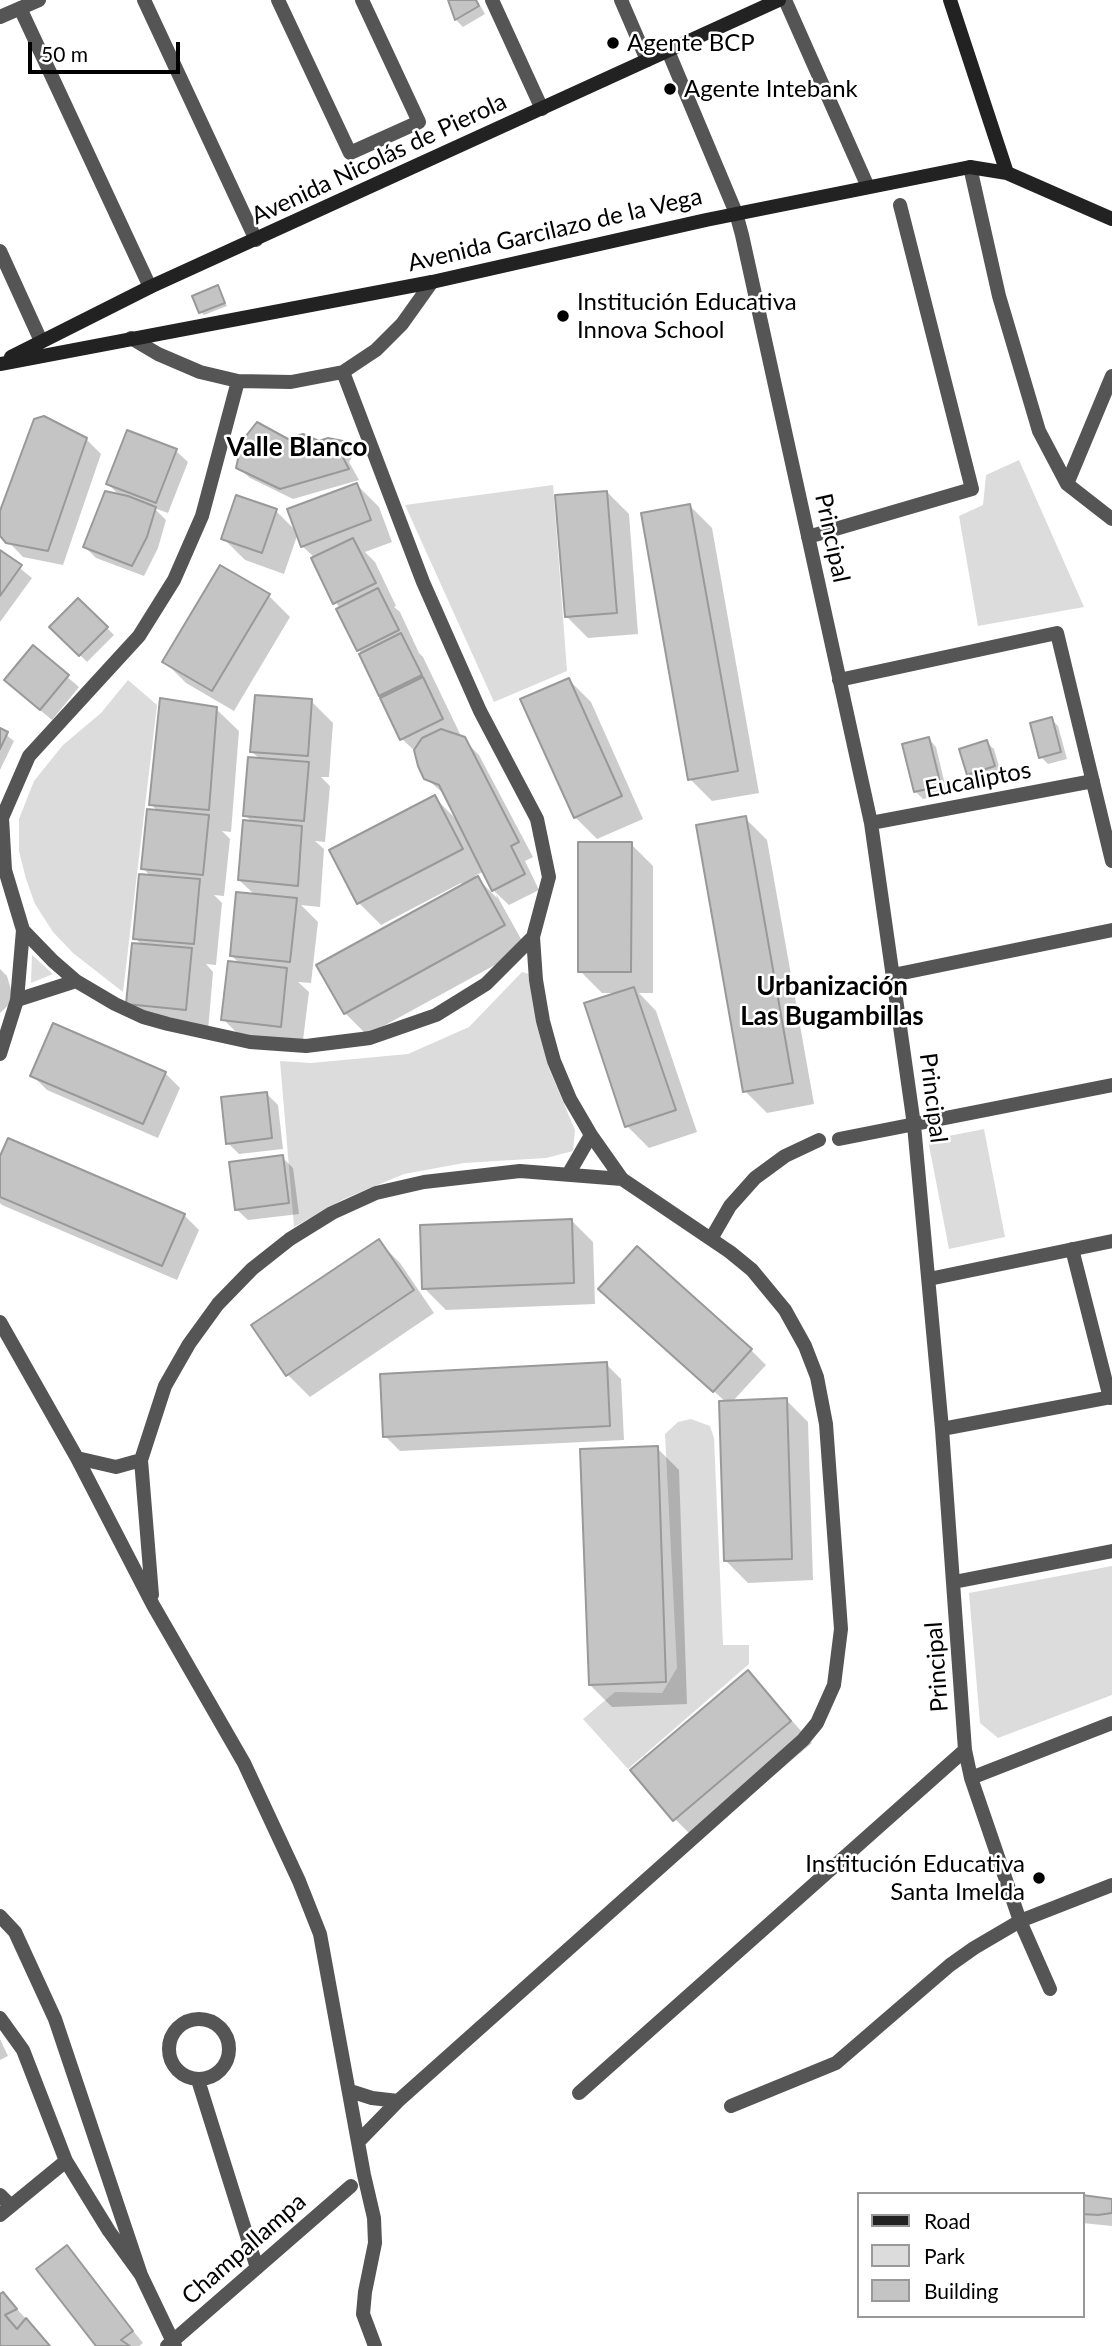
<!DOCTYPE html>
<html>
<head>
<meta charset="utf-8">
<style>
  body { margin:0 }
  #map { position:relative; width:1112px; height:2346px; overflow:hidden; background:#fff; font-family:Lato,sans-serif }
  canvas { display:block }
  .legend { position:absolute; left:857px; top:2192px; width:228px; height:126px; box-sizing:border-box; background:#fff; border:2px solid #999; margin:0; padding:9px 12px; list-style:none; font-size:21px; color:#000 }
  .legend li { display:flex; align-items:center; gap:14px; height:35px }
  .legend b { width:35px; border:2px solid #999 }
  .scale { position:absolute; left:28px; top:42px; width:152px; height:32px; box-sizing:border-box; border:4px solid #000; border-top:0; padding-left:9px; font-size:21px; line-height:24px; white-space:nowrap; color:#000; -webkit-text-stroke:5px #fff; paint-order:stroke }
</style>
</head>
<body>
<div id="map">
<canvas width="1112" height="2346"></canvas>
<ul class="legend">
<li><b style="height:9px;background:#222"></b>Road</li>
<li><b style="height:19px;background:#dcdcdc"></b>Park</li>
<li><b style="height:19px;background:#c4c4c4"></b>Building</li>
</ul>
<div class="scale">50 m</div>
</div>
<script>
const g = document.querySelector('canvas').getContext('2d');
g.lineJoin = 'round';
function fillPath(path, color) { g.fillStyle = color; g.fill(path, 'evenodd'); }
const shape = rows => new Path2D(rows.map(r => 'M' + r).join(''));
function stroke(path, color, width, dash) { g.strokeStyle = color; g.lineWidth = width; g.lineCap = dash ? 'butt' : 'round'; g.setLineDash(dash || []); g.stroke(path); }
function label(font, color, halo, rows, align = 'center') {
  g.font = font + ' Lato,sans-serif'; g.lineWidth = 5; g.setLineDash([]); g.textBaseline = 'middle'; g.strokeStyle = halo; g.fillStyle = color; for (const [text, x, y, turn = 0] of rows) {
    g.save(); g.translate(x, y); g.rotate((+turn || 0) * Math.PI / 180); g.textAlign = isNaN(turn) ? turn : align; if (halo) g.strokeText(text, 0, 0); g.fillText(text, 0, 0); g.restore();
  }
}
fillPath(shape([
  [1019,460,1084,607,978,626,959,516,983,505,986,475],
  [553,485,567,671,494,702,405,505],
  [128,680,157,705,123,992,73,953,53,932,35,904,26,879,19,851,19,819,34,781,63,745,101,713],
  [32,955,53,974,31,983],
  [522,972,533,975,548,1066,575,1130,573,1151,546,1158,464,1163,404,1174,344,1199,294,1227,280,1061,311,1063,408,1054,469,1027],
  [984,1129,1005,1237,949,1249,928,1140],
  [691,1419,710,1426,714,1438,723,1645,749,1645,749,1664,628,1769,583,1719,615,1692,662,1693,677,1668,665,1434,678,1422],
  [1112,1566,1112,1695,998,1738,980,1723,969,1593]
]), '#dcdcdc');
fillPath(shape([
  [450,0,477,0,485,14,463,27,456,20],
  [218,287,227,306,204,315,201,312],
  [128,432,176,451,188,462,168,513,154,508,166,520,158,548,144,576,96,558,85,547,120,496,108,484],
  [86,439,101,454,63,565,23,557,0,533,0,516],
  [328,440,342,442,354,454,349,462,359,480,293,499,250,478,238,467,288,441,319,442],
  [357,485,379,507,392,542,365,552,375,562,396,606,394,607,400,612,419,653,423,657,462,738,479,755,533,857,525,861,539,890,509,905,495,892,484,871,475,876,497,898,496,894,526,948,367,1035,345,1013,463,886,461,883,381,925,359,903,331,851,434,797,458,821,446,796,426,778,417,753,402,739,315,558,302,546],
  [607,492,629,514,638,634,588,638,566,616],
  [690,506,712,528,759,793,712,801,690,779],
  [276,511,298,533,284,574,245,560,223,538],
  [0,552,32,578,0,622],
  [268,595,290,617,234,711,186,683,164,661],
  [79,600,114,635,87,662,52,627],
  [33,648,79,687,52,720,17,691],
  [569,680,591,702,643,819,597,839,575,817],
  [311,701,333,723,329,777,321,777,330,786,325,842,315,841,324,849,320,907,301,905,318,922,311,983,298,982,309,992,302,1048,245,1041,223,1019,241,965,231,955,256,896,239,880,253,823,245,815,261,760,252,752],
  [216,709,239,731,231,832,222,831,230,839,224,896,214,895,222,903,216,965,206,964,213,972,208,1031,150,1026,128,1003,142,945,135,938,150,876,143,868,158,812,151,804],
  [1051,719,1058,726,1067,759,1048,764,1041,757],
  [0,730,14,741,0,770],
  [929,739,936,747,947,793,923,799,915,791],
  [986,742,994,749,1001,773,976,781,969,774],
  [745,818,767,840,814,1104,767,1113,745,1091],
  [631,844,653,866,653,993,639,993,656,1011,697,1132,649,1148,627,1126,617,993,602,993,580,971],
  [0,969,7,976,14,1000,0,1013],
  [165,1073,180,1088,158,1138,47,1090,32,1075],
  [267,1094,278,1105,283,1149,239,1154,228,1143],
  [282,1157,293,1168,299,1214,248,1220,236,1209],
  [0,1160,184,1215,199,1230,177,1280,2,1205,0,1203],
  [571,1220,593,1242,595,1304,446,1310,424,1288],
  [378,1241,400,1263,434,1313,310,1397,288,1375],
  [615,1304,751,1350,766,1365,732,1402,786,1400,808,1422,813,1580,748,1583,726,1561,726,1402],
  [606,1364,621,1379,624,1440,400,1451,385,1436],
  [657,1448,679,1470,687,1704,612,1707,590,1685],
  [748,1672,812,1743,697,1841,675,1819],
  [0,2039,8,2056,0,2060],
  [1082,2197,1112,2200,1112,2226,1082,2223],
  [66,2248,143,2343,139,2346,98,2346],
  [3,2295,18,2310,50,2346,0,2346,0,2297]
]), '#0003');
const building = shape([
  [448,0,476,0,479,6,455,20,448,0],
  [218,285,225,303,199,313,192,296,218,285],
  [44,416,87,438,48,551,6,543,0,536,0,511,34,419,44,416],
  [257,422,288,439,303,434,319,441,328,438,343,441,339,450,349,469,280,489,236,468,242,441,257,422],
  [127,430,177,449,156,503,106,484,127,430],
  [357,483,371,520,301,547,287,509,357,483],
  [105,491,128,496,156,507,147,537,132,566,83,547,105,491],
  [607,491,617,613,565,617,555,495,607,491],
  [236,495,277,509,262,553,221,539,236,495],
  [690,504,738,771,688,780,641,513,690,504],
  [353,538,376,583,333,604,311,558,353,538],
  [0,550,22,565,0,596,0,550],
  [220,565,270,594,212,691,162,662,220,565],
  [378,588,399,630,357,651,336,609,378,588],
  [78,598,108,627,79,656,49,627,78,598],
  [401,633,422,675,379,696,359,654,401,633],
  [33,645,69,675,40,710,4,680,33,645],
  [423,677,443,719,400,740,380,698,423,677],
  [569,678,622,796,574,818,520,699,569,678],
  [255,695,312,699,308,756,250,752,255,695],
  [160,698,217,707,209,810,149,805,160,698],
  [1052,717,1061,752,1039,758,1030,723,1052,717],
  [0,728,8,732,0,749,0,728],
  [441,729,465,737,519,842,511,846,525,874,492,891,439,785,424,779,418,766,414,750,422,738,441,729],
  [929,737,941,786,914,792,902,744,929,737],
  [987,740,995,766,967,775,959,749,987,740],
  [248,757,309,762,304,821,243,816,248,757],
  [435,795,463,849,357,904,329,850,435,795],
  [147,809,209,815,203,875,141,869,147,809],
  [746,816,793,1083,743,1092,696,825,746,816],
  [243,820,302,826,298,886,238,880,243,820],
  [578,842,632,842,631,972,578,972,578,842],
  [139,874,200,879,194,944,133,939,139,874],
  [478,876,505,925,344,1014,316,965,478,876],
  [236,892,297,898,290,962,230,956,236,892],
  [132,943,192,948,186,1010,126,1004,132,943],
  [228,961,287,968,281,1027,221,1020,228,961],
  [634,987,676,1110,625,1127,584,1003,634,987],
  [53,1023,166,1072,143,1124,30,1076,53,1023],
  [267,1092,272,1138,226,1144,221,1097,267,1092],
  [8,1138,185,1214,162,1266,0,1197,0,1156,8,1138],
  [283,1155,289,1203,235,1210,229,1162,283,1155],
  [572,1219,574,1283,422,1289,420,1225,572,1219],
  [379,1239,414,1290,286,1376,251,1325,379,1239],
  [637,1246,752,1349,713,1392,598,1289,637,1246],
  [607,1362,610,1426,383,1437,380,1374,607,1362],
  [787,1398,792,1559,724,1561,719,1401,787,1398],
  [658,1446,666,1682,589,1685,580,1449,658,1446],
  [748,1670,791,1721,673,1821,630,1770,748,1670],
  [1082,2195,1112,2199,1112,2213,1098,2215,1082,2214,1082,2195],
  [67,2245,133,2331,121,2340,130,2346,96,2346,36,2269,67,2245],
  [3,2292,17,2309,5,2315,17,2329,26,2318,50,2346,0,2346,0,2294,3,2292]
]);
fillPath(building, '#c4c4c4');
stroke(building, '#999', 2);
stroke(shape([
  [144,0,256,240],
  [278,0,350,153,419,122,362,0],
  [492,0,542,109],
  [621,0,647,60],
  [785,0,868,187],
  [20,8,150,287],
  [0,17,39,0],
  [668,51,736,213,742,235,871,823,914,1125,942,1429,965,1750,971,1778,1020,1921,1050,1989],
  [970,167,999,296,1039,431,1067,484,1112,519],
  [0,251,41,341],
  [131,338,158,354,200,372,238,381,291,382,343,372,376,350,402,324,432,282],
  [343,372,423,582,480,711,537,819,549,877,533,937,536,980,543,1021,554,1061,570,1099,591,1135,622,1179,730,1252,752,1270,785,1310,805,1346,817,1377,826,1424,841,1629,834,1685,817,1723,803,1740,398,2101,359,2141],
  [1067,484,1112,376],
  [808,537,972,489,900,205],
  [839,680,1057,633,1112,861],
  [871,823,1093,781],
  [23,930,53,961,76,981,115,1004,143,1017,168,1024,250,1042,306,1046,370,1038,436,1015,486,984,533,937],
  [893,975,1112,930],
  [17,1000,76,981],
  [0,1054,17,1000,23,930,5,870,2,818,29,756,139,636,174,580,202,516,238,381],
  [839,1139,1112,1085],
  [569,1173,591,1135],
  [711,1239,730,1206,755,1178,785,1156,819,1140],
  [1072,1249,1110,1398],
  [929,1279,1112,1241],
  [0,1322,77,1458,153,1605,244,1763,299,1881,320,1934,364,2175,374,2218,375,2243,365,2292,363,2314,375,2346],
  [942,1429,1112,1397],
  [77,1458,116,1467,141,1460],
  [954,1582,1112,1551],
  [152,1595,141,1460,165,1386,189,1344,218,1304,252,1269,290,1239,332,1213,376,1193,424,1182,520,1171,622,1179],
  [971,1778,1112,1723],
  [0,1916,15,1932,55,2019,141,2275],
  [0,2018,23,2050,66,2161,109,2231,141,2275,175,2346],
  '169 2049a30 30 0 1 1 60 0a30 30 0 1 1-60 0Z',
  [198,2080,257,2268],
  [350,2091,372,2098,398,2101],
  [579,2093,965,1750],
  [731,2106,836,2063,950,1965,974,1948,1020,1921,1112,1885],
  [0,2195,11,2206],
  [0,2215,66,2161],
  [167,2346,351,2186]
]), '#555', 14);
stroke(shape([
  [950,0,1007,173],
  [11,357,150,287,779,0],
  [0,364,432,282,706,220,970,167,1007,173,1112,219]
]), '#222', 14);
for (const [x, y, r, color] of [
  [613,43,7,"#000"],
  [670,89,7,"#000"],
  [563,316,7,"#000"],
  [1039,1878,7,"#000"]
]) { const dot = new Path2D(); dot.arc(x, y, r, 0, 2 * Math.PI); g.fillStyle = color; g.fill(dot); stroke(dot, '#fff', 2.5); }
label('24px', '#000', '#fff', [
  ["Agente BCP",627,43],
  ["Agente Intebank",684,89],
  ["Institución Educativa",577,302],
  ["Innova School",577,330],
  ["Institución Educativa",1025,1864,"right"],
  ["Santa Imelda",1025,1892,"right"]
], 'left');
label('24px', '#000', '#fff', [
  ["Avenida Nicolás de Pierola",379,159,-25],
  ["Avenida Garcilazo de la Vega",555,230,-13],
  ["Principal",832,538,78],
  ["Eucaliptos",978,780,-11],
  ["Principal",933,1098,83],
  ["Principal",937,1667,-94],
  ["Champallampa",244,2249,-41]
]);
label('bold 26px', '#000', '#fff', [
  ["Valle Blanco",297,448],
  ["Urbanización",832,987],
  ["Las Bugambillas",832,1017]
]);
</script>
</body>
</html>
